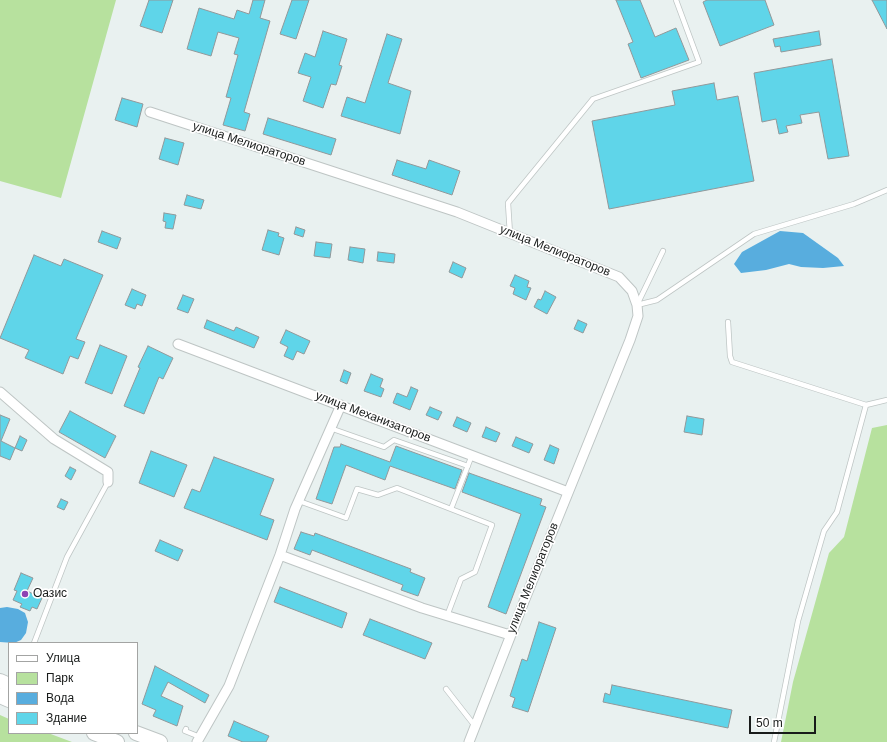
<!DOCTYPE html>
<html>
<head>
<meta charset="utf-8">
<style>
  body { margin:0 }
  #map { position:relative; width:887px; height:742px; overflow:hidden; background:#e9f1f0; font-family:Helvetica,sans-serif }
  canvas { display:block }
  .legend { position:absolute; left:8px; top:642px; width:130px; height:92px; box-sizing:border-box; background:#fff; border:1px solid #a3a4a3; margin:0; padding:5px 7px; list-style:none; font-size:12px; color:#181b1a }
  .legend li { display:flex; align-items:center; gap:8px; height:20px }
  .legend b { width:20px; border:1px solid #a3a4a3 }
  .scale { position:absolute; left:749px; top:716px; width:67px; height:18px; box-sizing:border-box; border:2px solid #181b1a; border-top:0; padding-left:5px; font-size:12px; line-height:14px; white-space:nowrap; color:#181b1a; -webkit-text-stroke:3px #fff; paint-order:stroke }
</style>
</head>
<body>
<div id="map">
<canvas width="887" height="742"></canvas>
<ul class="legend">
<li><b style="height:5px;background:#fff"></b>Улица</li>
<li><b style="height:11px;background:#b7e19e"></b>Парк</li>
<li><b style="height:11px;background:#58adde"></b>Вода</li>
<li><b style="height:11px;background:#5fd5e9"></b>Здание</li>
</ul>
<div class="scale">50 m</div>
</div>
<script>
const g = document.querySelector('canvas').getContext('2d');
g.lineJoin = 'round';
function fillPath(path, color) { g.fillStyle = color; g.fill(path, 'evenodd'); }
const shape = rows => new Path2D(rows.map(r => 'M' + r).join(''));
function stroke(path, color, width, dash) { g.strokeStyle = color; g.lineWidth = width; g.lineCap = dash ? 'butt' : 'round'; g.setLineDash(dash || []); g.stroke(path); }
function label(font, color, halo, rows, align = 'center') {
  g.font = font + ' Helvetica,sans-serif'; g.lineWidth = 3.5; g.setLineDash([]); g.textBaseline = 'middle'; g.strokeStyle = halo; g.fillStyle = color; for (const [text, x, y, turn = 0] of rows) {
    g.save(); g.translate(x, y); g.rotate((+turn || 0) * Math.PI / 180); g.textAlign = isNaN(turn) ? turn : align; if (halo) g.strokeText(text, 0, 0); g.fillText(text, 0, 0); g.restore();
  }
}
fillPath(shape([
  [0,0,116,0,61,198,0,181],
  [887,425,887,742,781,742,793,682,829,553,844,537,872,428],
  [0,715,9,719,9,733,48,733,72,742,0,742]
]), '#b7e19e');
fillPath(shape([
  [780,231,803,233,838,258,844,266,823,268,801,267,789,264,766,270,741,273,734,264,742,252],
  [7,607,18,609,25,613,28,622,26,633,21,640,14,643,0,642,0,608]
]), '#58adde');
const building = shape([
  [149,0,173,0,162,33,140,26,149,0],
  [253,0,265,0,260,18,270,21,244,112,250,114,245,131,223,125,231,98,226,97,238,55,234,54,239,38,218,32,211,56,187,49,199,8,234,19,237,10,249,14,253,0],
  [292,0,309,0,296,39,280,34,292,0],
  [616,0,640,0,655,37,676,28,689,60,641,78,628,44,633,42,616,0],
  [707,0,765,0,774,25,720,46,703,2,707,0],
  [872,0,887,0,887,29,872,0],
  [323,31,347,39,339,65,342,66,336,85,331,84,323,108,303,101,311,77,298,73,305,53,315,57,323,31],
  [819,31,821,45,781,52,780,46,775,47,773,39,819,31],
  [387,34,402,39,388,83,411,91,400,134,341,116,347,97,365,103,387,34],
  [832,59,849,156,828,159,819,112,800,115,802,123,786,126,788,132,779,134,776,119,762,122,754,73,832,59],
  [714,83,717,100,738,96,754,181,609,209,592,121,675,105,672,91,714,83],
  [122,98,143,104,137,127,115,120,122,98],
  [268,118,336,139,331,155,263,134,268,118],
  [165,138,184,143,178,165,159,159,165,138],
  [397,160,426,169,429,160,460,171,452,195,392,175,397,160],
  [187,195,204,200,201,209,184,205,187,195],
  [164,213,176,215,173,229,165,228,166,222,163,221,164,213],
  [296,227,305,230,303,237,294,234,296,227],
  [268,230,279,233,278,236,284,238,279,255,262,250,268,230],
  [102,231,121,238,117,249,98,242,102,231],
  [316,242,332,244,330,258,314,256,316,242],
  [350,247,365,249,363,263,348,260,350,247],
  [378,252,395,254,394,263,377,261,378,252],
  [34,255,61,266,64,259,103,275,76,339,85,342,78,359,70,356,63,374,25,358,29,350,0,338,34,255],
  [453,262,466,268,462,278,449,272,453,262],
  [515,275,529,281,527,287,531,288,526,300,513,294,515,288,510,286,515,275],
  [132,289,146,295,142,306,137,304,135,309,125,305,132,289],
  [545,291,556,297,547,314,534,307,538,299,541,300,545,291],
  [183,295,194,299,188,313,177,309,183,295],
  [207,320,234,331,236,327,259,337,254,348,204,328,207,320],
  [578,320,587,324,583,333,574,329,578,320],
  [286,330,310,341,304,354,297,351,293,360,284,356,288,347,280,343,286,330],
  [100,345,127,356,112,394,85,383,100,345],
  [148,346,173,358,163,379,159,377,144,414,124,406,140,368,138,367,148,346],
  [344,370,351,373,347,384,340,381,344,370],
  [371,374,383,379,380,387,384,389,381,397,364,391,371,374],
  [411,387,418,390,410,410,393,403,397,393,407,397,411,387],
  [430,407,442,412,438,420,426,415,430,407],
  [70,411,116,436,105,458,59,432,70,411],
  [0,415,10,419,1,441,15,448,10,460,0,456,0,415],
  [687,416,704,419,702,435,684,432,687,416],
  [457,417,471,423,467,432,453,426,457,417],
  [486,427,500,433,496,442,482,437,486,427],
  [20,436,27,440,22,451,15,448,20,436],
  [516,437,533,444,529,453,512,446,516,437],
  [341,444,390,462,396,446,462,470,455,489,390,466,385,480,346,465,332,504,316,499,334,447,340,447,341,444],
  [550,445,559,449,554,464,544,460,550,445],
  [151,451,187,465,174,497,139,483,151,451],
  [214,457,274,479,260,515,274,520,267,540,184,508,192,489,200,492,214,457],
  [70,467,76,470,71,480,65,476,70,467],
  [469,473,542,499,540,505,546,507,506,614,488,607,521,514,462,492,469,473],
  [61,499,68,502,64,510,57,507,61,499],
  [301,532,314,536,315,533,411,569,410,572,425,578,418,596,401,590,403,585,312,550,310,555,294,549,301,532],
  [160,540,183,550,178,561,155,551,160,540],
  [21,573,33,578,27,591,42,598,37,609,32,607,30,611,20,607,22,604,13,600,17,591,14,590,21,573],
  [280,587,347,613,342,628,274,602,280,587],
  [370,619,432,643,425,659,363,635,370,619],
  [539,622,556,628,528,712,512,707,515,698,510,696,522,659,527,661,539,622],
  [155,666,209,695,205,703,168,682,161,696,183,706,177,726,153,716,156,710,142,704,155,666],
  [612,685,732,710,728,728,603,702,605,693,610,695,612,685],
  [234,721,269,736,266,742,243,742,228,736,234,721]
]);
fillPath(building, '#5fd5e9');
stroke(building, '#91989a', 1);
const lane = shape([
  [510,234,508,203,593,99,699,62,676,0],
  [663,251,637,305,657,300,754,234,854,204,887,190],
  [728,322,730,356,732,362,866,405],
  [330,428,384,447,394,440,468,466],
  [299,501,346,518,357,489,378,495,397,488,492,525,475,572,461,579,447,616],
  [451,509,472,455],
  [34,643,67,557,108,482],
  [446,689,475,726],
  [186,729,185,731,200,737],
  [774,742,798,621,824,531,837,512,866,405,887,400]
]);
const street = shape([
  [150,112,457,212,619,277,632,291,637,305,638,316,630,340,523,604,469,742],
  [178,344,568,492],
  [0,392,54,439,108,472,108,482],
  [280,555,422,608,510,635],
  [197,742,229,686,280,555,295,509,341,405]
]);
const primary = shape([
  [0,681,9,685],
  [0,696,9,700],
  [94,733,117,742],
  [136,733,160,742]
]);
stroke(lane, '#bec5c4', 6);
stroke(street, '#bec5c4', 11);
stroke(primary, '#bec5c4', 16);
stroke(lane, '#fff', 4.5);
stroke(street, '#fff', 9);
stroke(primary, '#fff', 14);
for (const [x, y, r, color] of [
  [25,594,4,"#8e42b3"]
]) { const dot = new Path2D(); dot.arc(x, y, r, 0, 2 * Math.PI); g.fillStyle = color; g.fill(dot); stroke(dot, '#fff', 1.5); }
label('12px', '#181b1a', '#fff', [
  ["улица Мелиораторов",249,144,18],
  ["улица Мелиораторов",555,251,22],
  ["улица Механизаторов",373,417,21],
  ["улица Мелиораторов",533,578,-68]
]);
label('12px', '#181b1a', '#fff', [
  ["Оазис",33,594]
], 'left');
</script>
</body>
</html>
